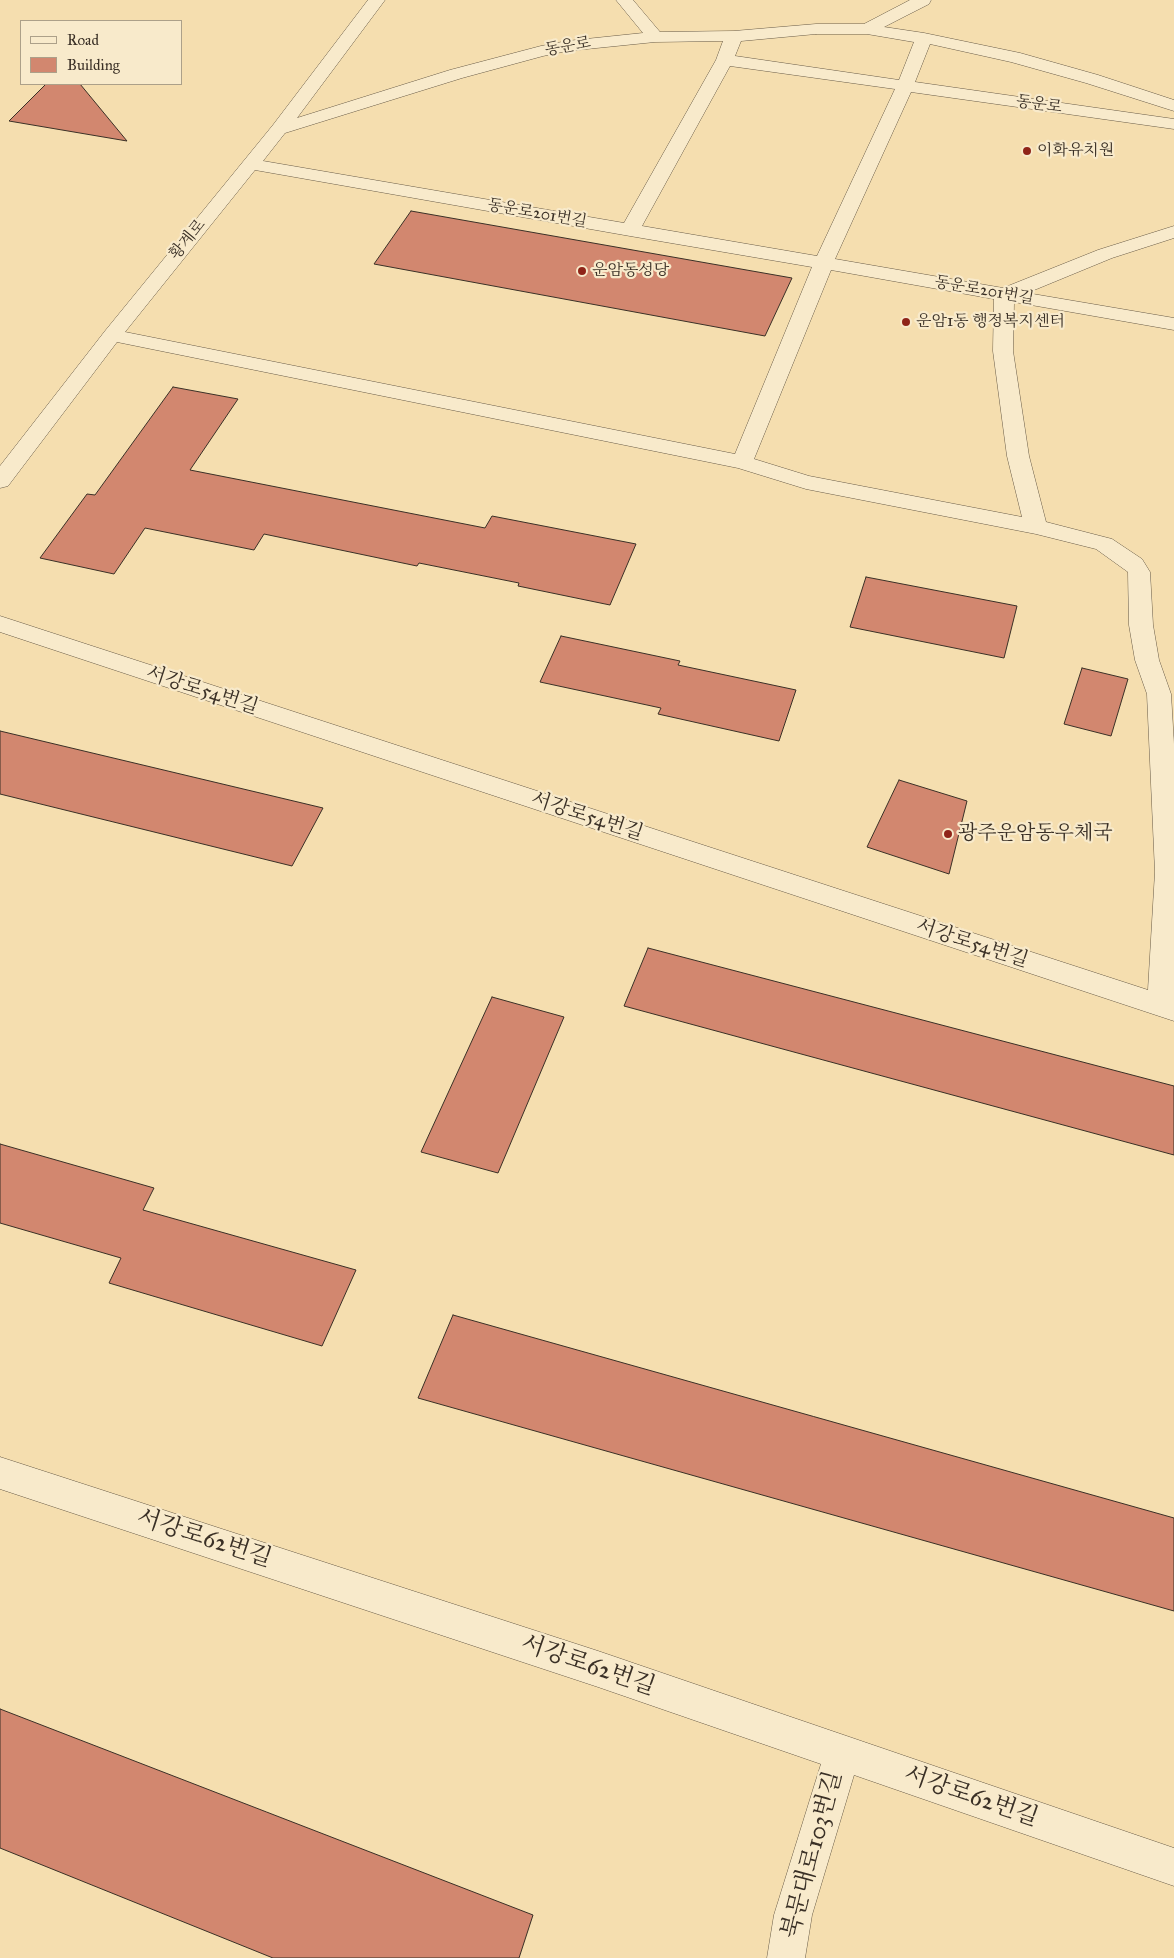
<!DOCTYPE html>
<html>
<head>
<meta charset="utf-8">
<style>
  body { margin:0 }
  #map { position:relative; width:1174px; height:1958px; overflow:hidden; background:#f5deaf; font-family:"IM FELL Great Primer",serif }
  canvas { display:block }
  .legend { position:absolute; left:20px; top:20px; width:162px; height:65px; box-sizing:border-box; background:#f8eacb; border:1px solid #aca089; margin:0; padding:6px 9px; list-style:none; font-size:15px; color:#3a3026 }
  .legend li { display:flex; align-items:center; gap:10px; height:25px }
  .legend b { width:25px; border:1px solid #aca089 }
</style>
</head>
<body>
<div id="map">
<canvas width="1174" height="1958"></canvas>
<ul class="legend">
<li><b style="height:6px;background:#f8eacb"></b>Road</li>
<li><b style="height:14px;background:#d2876f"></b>Building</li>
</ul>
</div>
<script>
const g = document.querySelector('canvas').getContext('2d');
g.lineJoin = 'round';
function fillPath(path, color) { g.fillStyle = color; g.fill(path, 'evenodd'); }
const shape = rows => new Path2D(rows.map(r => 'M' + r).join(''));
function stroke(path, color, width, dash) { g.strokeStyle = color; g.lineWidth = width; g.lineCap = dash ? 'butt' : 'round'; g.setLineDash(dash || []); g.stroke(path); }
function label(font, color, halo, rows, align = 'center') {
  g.font = font + ' "IM FELL Great Primer","Noto Serif KR",serif'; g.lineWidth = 4.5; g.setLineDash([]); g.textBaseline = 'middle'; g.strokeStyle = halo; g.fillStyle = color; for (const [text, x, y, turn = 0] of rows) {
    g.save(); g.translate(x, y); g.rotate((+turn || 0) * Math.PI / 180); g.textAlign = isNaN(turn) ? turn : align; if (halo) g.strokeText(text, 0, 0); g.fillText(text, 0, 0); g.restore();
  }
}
const building = shape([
  [46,84,80,84,127,141,9,121,46,84],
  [411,211,792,278,765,336,374,264,411,211],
  [173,387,238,399,190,470,485,528,492,516,636,544,610,605,518,586,519,583,419,563,417,566,264,534,254,550,145,528,114,574,40,558,87,494,95,495,173,387],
  [866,577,1017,606,1004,658,850,627,866,577],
  [561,636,680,661,678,665,796,690,779,741,658,714,661,708,540,682,561,636],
  [1082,668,1128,679,1111,736,1064,724,1082,668],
  [0,731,323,808,292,866,0,794,0,731],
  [899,780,967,801,949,874,867,847,899,780],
  [648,948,1174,1086,1174,1155,624,1006,648,948],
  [492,997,564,1017,498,1173,421,1152,492,997],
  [0,1144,154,1188,143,1210,356,1270,322,1346,109,1283,121,1258,0,1223,0,1144],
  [453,1315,1174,1518,1174,1611,418,1398,453,1315],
  [0,1709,533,1915,519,1958,273,1958,0,1848,0,1709]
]);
fillPath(building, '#d2876f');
stroke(building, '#3a3026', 1);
const minor = shape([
  [368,0,385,0,297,118,450,70,541,46,567,41,643,33,616,0,633,0,660,32,734,31,816,24,864,24,910,0,931,0,929,4,884,27,924,33,1020,53,1098,75,1174,100,1174,111,1086,83,1011,62,930,44,915,82,1174,119,1174,129,911,92,835,259,1003,288,1098,250,1174,226,1174,238,1112,258,1027,293,1174,318,1174,330,1014,302,1013,351,1029,456,1046,522,1112,539,1142,559,1150,572,1153,625,1159,660,1171,694,1174,744,1174,1021,0,632,0,616,1148,990,1155,872,1147,694,1135,660,1129,625,1128,572,1096,549,1036,534,806,489,738,468,117,342,8,486,0,488,0,466,105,331,273,125,368,0],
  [816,34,867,34,914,42,899,80,735,56,741,41,816,34],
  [723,41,716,60,624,223,263,161,285,133,462,78,543,56,567,51,655,42,723,41],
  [730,66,895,89,817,256,642,226,730,66],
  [255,170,630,236,812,267,735,454,125,332,255,170],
  [831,270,994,299,993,351,1007,456,1022,517,809,476,754,459,831,270],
  [0,1457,598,1651,1174,1848,1174,1886,854,1775,812,1915,805,1958,767,1958,774,1915,821,1764,598,1687,0,1489,0,1457]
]);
stroke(minor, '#695c48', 1);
fillPath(minor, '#f8eacb');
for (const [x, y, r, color] of [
  [1027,151,5,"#8f2418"],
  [582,271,5,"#8f2418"],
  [906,322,5,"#8f2418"],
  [948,834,5,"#8f2418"]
]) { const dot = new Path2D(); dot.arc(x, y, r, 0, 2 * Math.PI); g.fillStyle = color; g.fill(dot); stroke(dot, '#f8eacb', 2); }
label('16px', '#3a3026', '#f8eacb', [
  ["동운로",568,47,-10],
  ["동운로",1039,105,8],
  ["동운로201번길",537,214,10],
  ["황계로",188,240,-51],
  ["동운로201번길",984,291,10]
]);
label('16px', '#3a3026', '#f8eacb', [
  ["이화유치원",1037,151],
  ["운암동성당",592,271],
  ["운암1동 행정복지센터",916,322]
], 'left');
label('20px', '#3a3026', '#f8eacb', [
  ["서강로54번길",202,691,18],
  ["서강로54번길",587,817,18],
  ["서강로54번길",972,944,18]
]);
label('20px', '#3a3026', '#f8eacb', [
  ["광주운암동우체국",958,834]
], 'left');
label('24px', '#3a3026', '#f8eacb', [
  ["서강로62번길",204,1539,18],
  ["서강로62번길",588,1666,19],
  ["서강로62번길",971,1797,19],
  ["북문대로103번길",813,1855,-75]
]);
</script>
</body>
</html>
